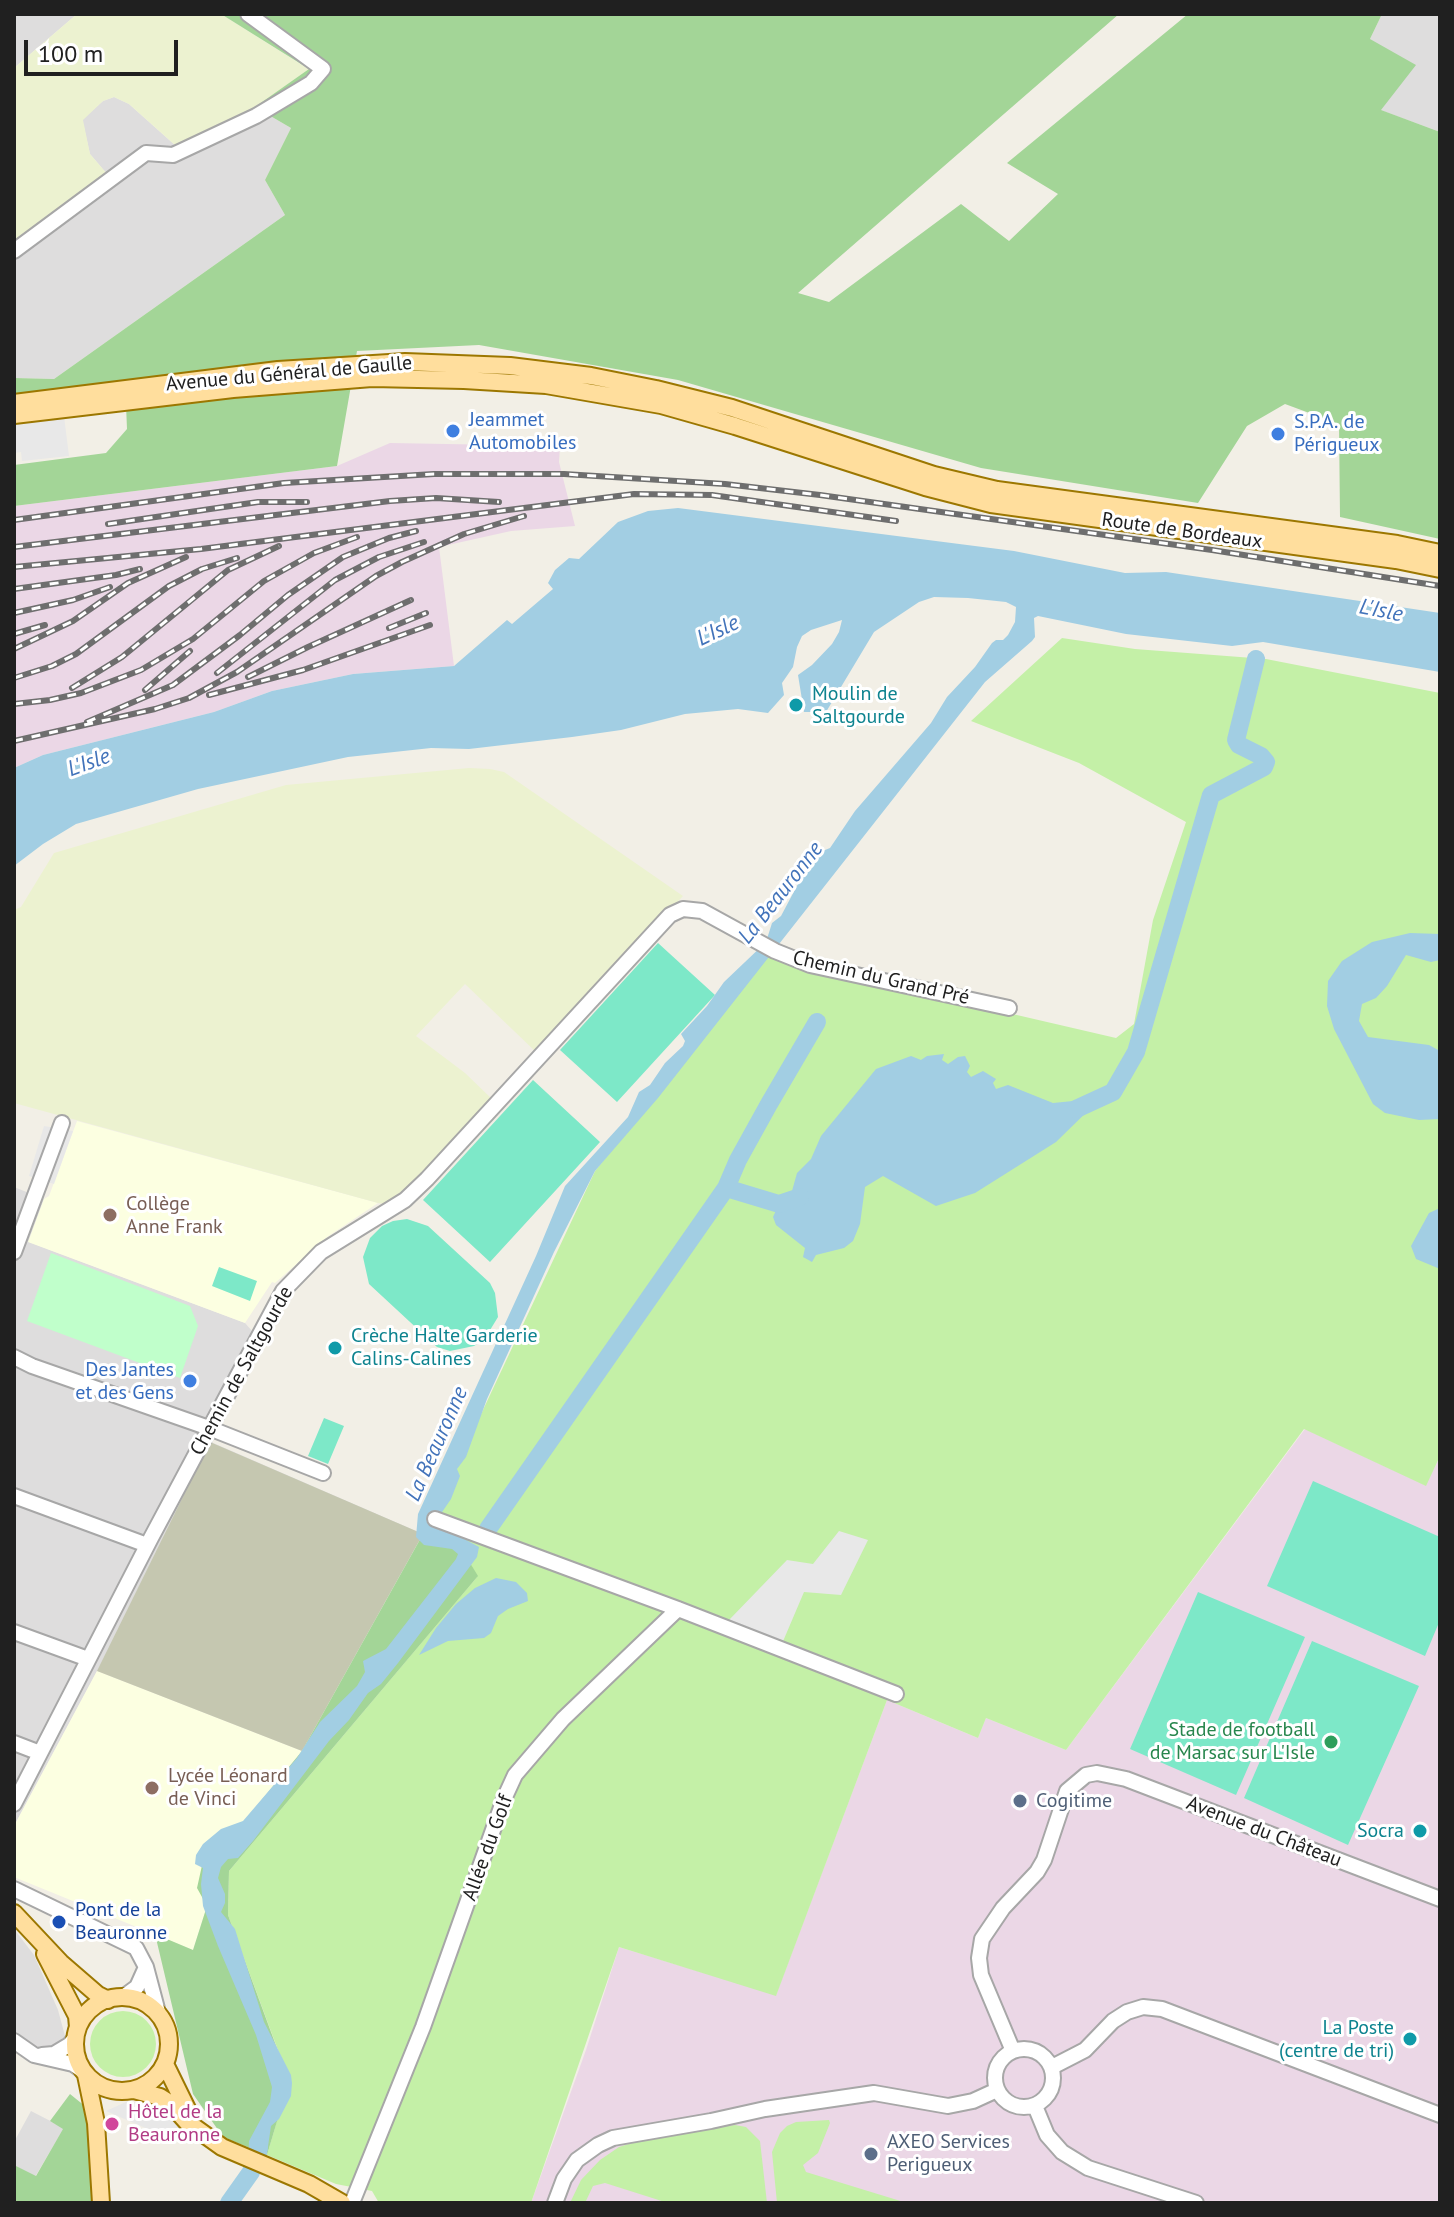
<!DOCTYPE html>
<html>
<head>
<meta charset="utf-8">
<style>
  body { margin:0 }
  #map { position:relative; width:1454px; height:2217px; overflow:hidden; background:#f2efe6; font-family:"PT Sans",sans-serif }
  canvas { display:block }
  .frame { position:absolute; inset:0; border:16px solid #202020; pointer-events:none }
  .scale { position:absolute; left:24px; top:40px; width:154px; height:36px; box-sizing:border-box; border:4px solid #202020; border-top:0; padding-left:10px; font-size:24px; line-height:28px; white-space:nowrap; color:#202020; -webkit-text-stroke:6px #fff; paint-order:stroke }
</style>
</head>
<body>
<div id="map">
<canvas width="1454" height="2217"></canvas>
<div class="frame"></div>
<div class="scale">100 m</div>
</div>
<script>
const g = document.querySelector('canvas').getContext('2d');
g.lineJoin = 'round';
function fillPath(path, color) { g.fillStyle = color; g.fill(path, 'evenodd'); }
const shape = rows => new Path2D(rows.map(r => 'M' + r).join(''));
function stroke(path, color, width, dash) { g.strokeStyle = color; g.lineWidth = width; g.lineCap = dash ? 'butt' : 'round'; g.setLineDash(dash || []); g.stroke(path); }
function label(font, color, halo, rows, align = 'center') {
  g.font = font + ' "PT Sans",sans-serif'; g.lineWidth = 6; g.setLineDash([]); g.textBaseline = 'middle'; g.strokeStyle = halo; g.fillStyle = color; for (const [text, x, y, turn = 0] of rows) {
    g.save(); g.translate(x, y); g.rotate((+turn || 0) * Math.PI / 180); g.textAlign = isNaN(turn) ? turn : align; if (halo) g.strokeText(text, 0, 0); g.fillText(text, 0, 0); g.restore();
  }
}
fillPath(shape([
  [14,14,77,14,14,68],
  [1382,14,1440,14,1440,132,1380,110,1370,39],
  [114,97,129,104,176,146,255,107,291,128,265,180,285,215,54,379,14,378,14,245,107,174,90,154,82,119,103,101],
  [14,1187,44,1199,29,1242,245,1323,260,1340,211,1442,423,1534,97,1671,14,1826],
  [14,1929,34,1955,58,2010,65,2036,51,2049,25,2054,14,2045],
  [31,2111,64,2128,35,2177,14,2165,14,2142]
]), '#dedddd');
fillPath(shape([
  [390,443,560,446,559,462,575,526,511,531,439,547,454,666,353,674,272,691,214,712,43,755,14,768,14,506,337,466],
  [1305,1429,1425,1485,1440,1457,1440,2203,531,2203,586,2050,619,1947,776,1995,887,1700,978,1738,986,1718,1066,1750]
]), '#ebd7e6');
fillPath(shape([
  [77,1121,378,1203,327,1237,275,1283,272,1282,245,1323,28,1242,44,1199,49,1196],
  [97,1671,302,1751,237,1829,207,1906,193,1950,14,1877,14,1826]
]), '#fcffe1');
fillPath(shape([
  [210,1442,423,1534,302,1751,97,1671]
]), '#c5c7b0');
fillPath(shape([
  [77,14,221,14,310,70,255,107,176,146,129,104,114,97,103,101,83,120,90,154,108,175,14,243,14,68],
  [469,768,490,769,504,772,683,896,537,1053,465,984,416,1036,465,1073,493,1100,423,1175,402,1193,384,1204,378,1203,14,1103,14,910,21,907,54,853,286,785]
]), '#ecf2d0');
fillPath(shape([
  [1062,638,1135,649,1266,659,1440,693,1440,1456,1426,1486,1304,1429,1066,1750,986,1718,978,1738,887,1700,776,1996,619,1947,531,2203,379,2203,372,2191,336,2184,267,2155,289,2080,228,1915,229,1871,477,1577,437,1508,595,1171,768,954,810,967,1116,1038,1134,1024,1153,920,1186,822,1079,763,971,721],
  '90 2044a33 33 0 1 1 66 0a33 33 0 1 1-66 0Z',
  [829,2120,830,2123,818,2153,803,2165,806,2172,907,2203,777,2203,772,2152,780,2133,787,2126,796,2122],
  [735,2125,746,2127,760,2141,767,2203,668,2203,605,2183,593,2186,585,2203,570,2203,581,2180,600,2160,619,2147,654,2136]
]), '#c4f0a7');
fillPath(shape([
  [221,14,1119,14,798,293,829,302,961,204,1009,241,1058,194,1007,163,1188,14,1382,14,1370,39,1416,65,1381,110,1440,132,1440,539,1340,517,1339,424,1285,404,1247,426,1198,503,981,468,678,380,479,345,357,351,337,466,14,506,14,465,106,453,127,429,125,380,14,395,14,378,54,379,285,215,265,180,291,128,255,107,309,69],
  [437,1509,478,1576,229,1871,228,1915,289,2081,267,2155,223,2137,193,2094,155,1934,193,1950,207,1906,197,1888,205,1852,238,1829,302,1751],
  [70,2094,86,2107,93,2203,14,2203,14,2165,36,2176,63,2129,50,2121]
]), '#a3d597');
fillPath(shape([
  [51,1253,190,1306,198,1326,180,1378,27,1321]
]), '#c0ffcb');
fillPath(shape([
  [658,943,715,995,617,1102,560,1050],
  [533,1080,600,1142,490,1262,423,1200],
  [407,1219,428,1226,490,1283,495,1293,498,1317,484,1340,474,1346,450,1351,437,1347,369,1284,363,1257,370,1238,382,1226,393,1221],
  [219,1267,257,1281,250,1301,212,1286],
  [324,1418,344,1426,328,1464,308,1456],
  [1313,1481,1440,1537,1440,1620,1425,1656,1267,1586],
  [1198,1592,1305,1637,1236,1795,1130,1749],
  [1312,1641,1419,1686,1348,1845,1244,1798]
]), '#7de8c8');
fillPath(shape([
  [64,416,69,456,22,461,21,452,14,453,14,422],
  [44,1126,73,1131,54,1184,29,1176],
  [839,1531,868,1540,841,1595,804,1592,781,1646,743,1631,729,1620,787,1560,813,1564],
  [128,2101,158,2105,167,2110,194,2142,179,2137,176,2141,106,2111]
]), '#e8e8e8');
fillPath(shape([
  [678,508,1014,551,1125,573,1166,572,1440,613,1440,672,1263,642,1232,646,1126,634,1038,616,1034,618,1035,637,1032,641,985,682,658,1098,595,1171,554,1252,487,1399,466,1457,457,1469,460,1476,451,1499,438,1518,444,1528,479,1547,477,1557,398,1663,381,1684,368,1693,349,1720,329,1741,253,1841,238,1858,228,1859,221,1867,218,1878,225,1894,225,1903,221,1912,235,1929,264,2022,291,2075,292,2083,291,2096,279,2119,271,2126,266,2160,260,2172,248,2167,249,2141,270,2102,272,2087,256,2035,218,1946,203,1906,201,1884,203,1868,195,1864,196,1855,203,1844,221,1829,243,1821,297,1758,320,1722,357,1686,365,1672,363,1661,386,1649,456,1559,458,1554,452,1549,424,1545,416,1537,418,1514,536,1256,565,1186,628,1117,639,1092,650,1085,665,1063,683,1046,685,1041,681,1034,707,1006,724,982,766,942,772,923,781,916,807,867,820,852,830,848,855,811,931,723,947,697,975,667,992,643,996,640,1003,640,1008,635,1015,622,1016,607,1006,602,968,598,934,597,919,602,874,632,826,712,804,712,798,675,812,665,832,644,839,632,842,620,811,630,802,636,797,647,793,667,782,683,784,695,768,713,738,709,685,714,621,730,572,737,469,749,431,748,348,757,198,789,76,824,43,844,14,866,14,768,43,755,214,712,272,691,353,674,454,666,507,620,512,624,553,589,548,583,555,570,569,558,579,559,618,522,648,511],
  [1410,933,1440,934,1440,960,1431,962,1406,955,1387,986,1376,998,1362,1004,1359,1021,1368,1037,1429,1045,1440,1051,1440,1119,1419,1120,1385,1113,1373,1104,1334,1029,1327,1006,1328,981,1342,961,1372,942],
  [944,1054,942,1060,948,1064,958,1057,965,1056,970,1066,967,1072,971,1077,983,1071,996,1079,993,1083,996,1089,1008,1085,1053,1103,1093,1099,1098,1101,1056,1142,975,1193,936,1206,883,1176,865,1187,860,1224,853,1241,844,1248,816,1255,812,1262,803,1257,805,1248,776,1225,773,1217,779,1204,792,1191,797,1173,811,1159,821,1136,876,1069,911,1056,921,1060,927,1056],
  [1440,1208,1440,1269,1416,1259,1411,1246,1429,1213],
  [496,1578,516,1582,527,1593,528,1601,508,1609,498,1616,491,1633,484,1638,448,1641,419,1655,436,1628,456,1604,475,1588]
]), '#a2cee3');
stroke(shape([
  [1076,1109,1113,1092,1136,1052,1211,795,1264,767,1266,762,1261,756,1239,745,1236,740,1256,659],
  [726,1188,738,1160,769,1104,817,1022],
  [488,1529,726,1188,779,1204,800,1197],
  [229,2203,251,2172,259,2147]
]), '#a2cee3', 18);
const minor = shape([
  [14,251,146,153,173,155,256,116,311,83,323,69,248,14],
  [14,1252,62,1123],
  [14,1357,32,1366,209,1428,323,1473],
  [14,1496,147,1545],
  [435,1519,678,1609,896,1694],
  [14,1632,88,1659],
  [14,1743,40,1753],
  [14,1804,151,1538,283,1291,321,1252,405,1200,427,1179,670,915,683,909,702,911,775,951,810,965,1009,1008],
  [14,1889,136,1948,146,1967,159,2016],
  [122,1998,137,1987,146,1967],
  [14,2041,34,2055,73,2064,83,2071],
  '995 2078a29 29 0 1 1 58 0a29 29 0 1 1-58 0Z',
  [1013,2051,981,1975,979,1958,982,1939,1003,1908,1037,1872,1044,1860,1067,1791,1086,1775,1097,1773,1126,1779,1440,1899],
  [42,2055,54,2054,69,2045,76,2037],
  [1052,2067,1085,2050,1113,2021,1127,2012,1143,2007,1162,2009,1440,2115],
  [1035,2106,1047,2135,1062,2152,1088,2168,1196,2203],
  [352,2203,423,2027,504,1799,515,1775,563,1719,678,1609],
  [555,2203,564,2179,577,2160,598,2145,613,2138,711,2121,765,2109,874,2093,948,2106,973,2101,997,2090]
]);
const major = shape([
  [14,403,278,370,405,362,510,366,591,376,656,389,732,408,934,475,997,490,1397,544,1440,553],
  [14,415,233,389,372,378,464,380,546,385,661,405,735,426,925,487,991,504,1396,560,1440,569],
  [14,1913,61,1963,98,1995,108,2000],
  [45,1954,77,2016,78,2027],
  '75 2044a47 47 0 1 1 94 0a47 47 0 1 1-94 0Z',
  [165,2064,189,2113],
  [86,2075,96,2123,101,2203],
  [134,2090,160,2097,171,2104,187,2122,222,2147,309,2184,342,2203]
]);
stroke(minor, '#a7a7a7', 18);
stroke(major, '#9c7700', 20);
stroke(minor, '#fff', 14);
stroke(major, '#ffde9d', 16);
const rail = shape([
  [14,520,284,483,434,474,564,474,725,484,820,495,1212,550,1440,586],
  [108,524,258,502,307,502],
  [14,547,390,501,436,498,499,502],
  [14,567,201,549,634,494,712,495,896,521],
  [14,589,116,575,140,569],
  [14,613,73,600,110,587],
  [389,628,426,613],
  [14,634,45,625],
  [14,649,73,621,128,583,186,557],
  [217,673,335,580,379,557,424,542],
  [248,677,308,647,411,600],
  [14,678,52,666,76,654,169,586,202,569,237,558],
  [72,688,122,657,228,570,279,546],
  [145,690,190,651],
  [209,695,303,670,430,625],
  [14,704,50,700,81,693,141,670,193,639,264,581,314,553,357,537],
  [87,722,173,685,240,635,288,595,343,557,389,538,416,531],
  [14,741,155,709,189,698,237,672,376,576,402,562,464,534,524,516]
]);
stroke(rail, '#6e6e6e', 6);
stroke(rail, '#fff', 3, [9]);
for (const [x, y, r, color] of [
  [453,431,8,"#3f7fe0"],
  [1278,434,8,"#3f7fe0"],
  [796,705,8,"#0f9aa8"],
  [110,1215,8,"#8d6e63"],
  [335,1348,8,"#0f9aa8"],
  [190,1381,8,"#3f7fe0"],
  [1331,1742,8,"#2e9e5b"],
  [152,1788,8,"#8d6e63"],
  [1020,1801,8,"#5c6f8a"],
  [1420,1831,8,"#0f9aa8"],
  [59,1922,8,"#1a4fb4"],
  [1410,2039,8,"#0f9aa8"],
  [112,2124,8,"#d1479c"],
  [871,2154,8,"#5c6f8a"]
]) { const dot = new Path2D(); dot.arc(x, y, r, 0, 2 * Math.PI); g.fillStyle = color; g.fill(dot); stroke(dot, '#fff', 3); }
label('20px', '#202020', '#fff', [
  ["Avenue du Général de Gaulle",289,374,-5],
  ["Route de Bordeaux",1182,531,8],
  ["Chemin du Grand Pré",881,978,13],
  ["Chemin de Saltgourde",242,1371,-61],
  ["Avenue du Château",1264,1832,21],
  ["Allée du Golf",488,1848,-70]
]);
label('20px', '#366cbe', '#fff', [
  ["Jeammet",469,420],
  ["Automobiles",469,443],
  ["S.P.A. de",1294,422],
  ["Périgueux",1294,445],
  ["Des Jantes",174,1370,"right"],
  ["et des Gens",174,1393,"right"]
], 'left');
label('20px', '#0d838f', '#fff', [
  ["Moulin de",812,694],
  ["Saltgourde",812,717],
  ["Crèche Halte Garderie",351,1336],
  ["Calins-Calines",351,1359],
  ["Socra",1404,1831,"right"],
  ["La Poste",1394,2028,"right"],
  ["(centre de tri)",1394,2051,"right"]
], 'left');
label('20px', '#785e54', '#fff', [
  ["Collège",126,1204],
  ["Anne Frank",126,1227],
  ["Lycée Léonard",168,1776],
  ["de Vinci",168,1799]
], 'left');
label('20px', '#27864d', '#fff', [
  ["Stade de football",1315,1730],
  ["de Marsac sur L'Isle",1315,1753]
], 'right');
label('20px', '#4e5e75', '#fff', [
  ["Cogitime",1036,1801],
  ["AXEO Services",887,2142],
  ["Perigueux",887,2165]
], 'left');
label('20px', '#164399', '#fff', [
  ["Pont de la",75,1910],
  ["Beauronne",75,1933]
], 'left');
label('20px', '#b23c85', '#fff', [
  ["Hôtel de la",128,2112],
  ["Beauronne",128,2135]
], 'left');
label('italic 22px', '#4273ba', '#fff', [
  ["L'Isle",1381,611,11],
  ["L'Isle",718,631,-25],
  ["L'Isle",89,763,-20],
  ["La Beauronne",781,893,-52],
  ["La Beauronne",437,1444,-66]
]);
</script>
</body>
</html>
